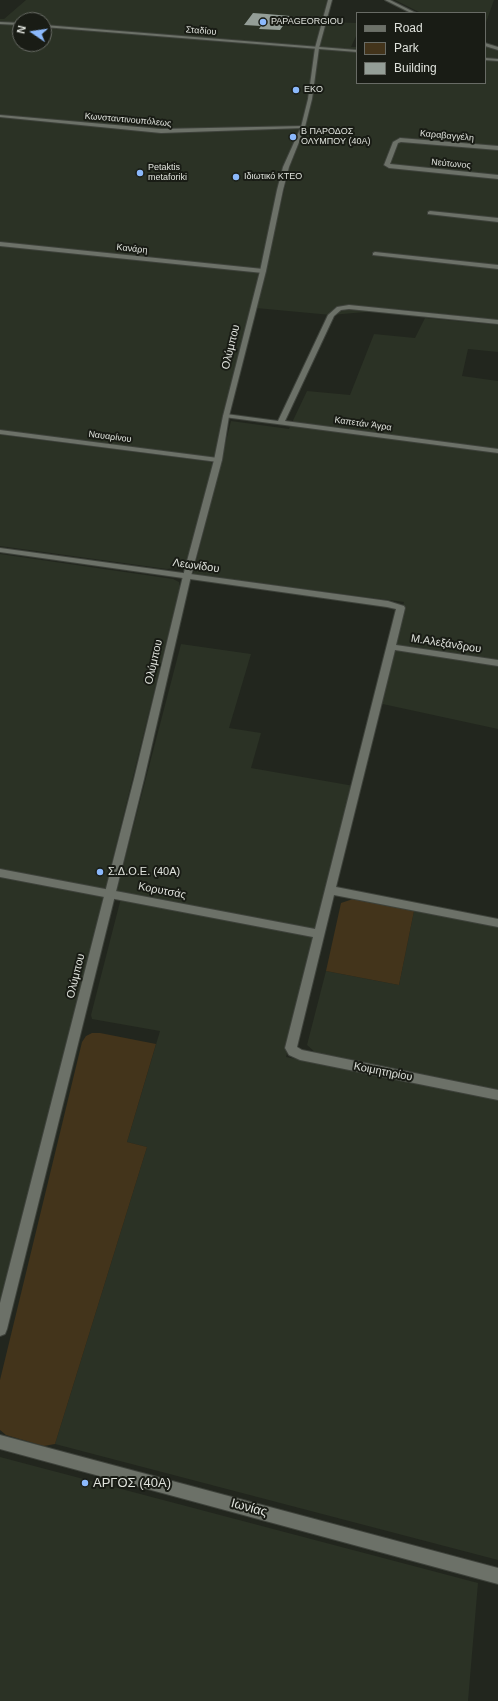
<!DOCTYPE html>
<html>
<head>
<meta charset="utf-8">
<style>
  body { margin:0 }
  #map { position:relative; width:498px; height:1701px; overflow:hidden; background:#22261e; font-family:Helvetica,sans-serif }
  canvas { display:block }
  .legend { position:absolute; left:356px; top:12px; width:130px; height:72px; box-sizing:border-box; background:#191c15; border:1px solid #686b65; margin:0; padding:5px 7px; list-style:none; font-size:12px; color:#dfe2dc }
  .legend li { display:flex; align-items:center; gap:8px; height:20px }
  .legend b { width:20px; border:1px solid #686b65 }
  .north { position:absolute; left:12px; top:12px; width:40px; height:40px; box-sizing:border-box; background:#191c15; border:1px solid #686b65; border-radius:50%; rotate:283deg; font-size:11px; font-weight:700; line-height:16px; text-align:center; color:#dfe2dc }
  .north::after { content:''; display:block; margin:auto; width:14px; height:18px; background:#8bb9fc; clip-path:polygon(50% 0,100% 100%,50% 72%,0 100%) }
</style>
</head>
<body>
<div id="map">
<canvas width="498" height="1701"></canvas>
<ul class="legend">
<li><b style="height:5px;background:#6c7168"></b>Road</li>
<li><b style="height:11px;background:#43341b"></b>Park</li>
<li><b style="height:11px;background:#949e97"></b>Building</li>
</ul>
<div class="north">N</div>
</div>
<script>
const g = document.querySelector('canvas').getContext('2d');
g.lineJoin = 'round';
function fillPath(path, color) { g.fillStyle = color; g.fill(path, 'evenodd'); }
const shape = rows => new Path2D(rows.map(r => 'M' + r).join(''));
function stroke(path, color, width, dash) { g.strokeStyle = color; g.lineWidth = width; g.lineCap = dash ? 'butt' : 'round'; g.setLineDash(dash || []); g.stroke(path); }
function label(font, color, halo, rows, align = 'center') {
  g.font = font + ' Helvetica,sans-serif'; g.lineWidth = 4; g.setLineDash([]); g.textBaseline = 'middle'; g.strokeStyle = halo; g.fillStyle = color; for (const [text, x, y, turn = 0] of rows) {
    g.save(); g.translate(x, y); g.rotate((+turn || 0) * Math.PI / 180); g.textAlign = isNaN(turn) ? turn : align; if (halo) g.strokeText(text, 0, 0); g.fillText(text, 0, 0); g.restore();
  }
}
fillPath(shape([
  [26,0,327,0,325,9,329,22,357,23,357,34,351,47,357,47,357,83,485,83,485,46,498,51,498,320,400,309,331,315,256,308,294,149,286,167,218,460,0,433,0,19,4,19],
  [20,20,44,20,44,44,20,44],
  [395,0,494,0,485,25,485,13,421,13],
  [425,318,498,325,498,352,468,349,462,376,498,381,498,729,378,703,404,602,193,574,231,421,289,429,307,391,350,395,374,334,415,338],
  [0,435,211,462,214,466,188,562,181,567,167,569,0,546],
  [0,554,173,579,179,582,180,587,0,1314],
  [181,644,251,654,229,728,261,733,251,768,354,786,286,1057,498,1100,498,1560,55,1444,147,1147,127,1142,160,1031,92,1019,91,1015,122,894,116,893],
  [414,911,498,927,498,1092,317,1054,307,1045,326,971,399,985],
  [0,1457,478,1583,468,1701,0,1701]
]), '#2b3225');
fillPath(shape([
  [353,899,414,911,399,985,326,971,341,903],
  [92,1033,100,1033,156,1044,127,1142,147,1147,55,1444,44,1446,6,1435,0,1430,0,1380,82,1042,86,1036]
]), '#43341b');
fillPath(shape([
  [253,13,267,14,290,16,280,30,259,29,261,26,244,25]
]), '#949e97');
const street = shape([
  [0,22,20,23,20,25,0,24,0,22],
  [44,25,357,50,357,52,44,27,44,25],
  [485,58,498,59,498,61,485,60,485,58],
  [0,115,161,129,303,126,305,127,303,128,161,133,0,117,0,115],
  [400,138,498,146,498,150,401,142,398,143,390,164,498,175,498,179,389,168,384,165,393,142,400,138],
  [430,211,498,218,498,222,428,214,428,212,430,211],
  [0,242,263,269,266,271,263,273,0,246,0,242],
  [375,252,498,265,498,269,373,255,373,253,375,252],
  [349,305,498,320,498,324,349,309,341,310,334,316,285,421,498,449,498,453,224,417,223,416,226,414,278,421,328,315,337,307,349,305],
  [0,430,218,458,222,460,218,462,0,434,0,430],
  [0,548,388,601,404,606,405,608,396,645,498,660,498,666,395,650,336,887,498,919,498,927,334,895,297,1047,302,1050,498,1090,498,1100,300,1060,289,1055,285,1048,313,937,0,877,0,869,315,929,396,609,387,607,0,552,0,548]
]);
const secondary = shape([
  [328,0,332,0,319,48,312,99,305,127,289,167,283,190,266,271,229,416,222,460,191,576,144,779,7,1329,5,1334,0,1336,0,1303,134,779,183,576,214,460,223,416,260,271,277,190,283,167,301,127,308,99,315,48,328,0],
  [385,0,390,0,416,13,411,13,385,0],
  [485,43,498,47,498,50,485,46,485,43],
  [0,1435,498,1568,498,1584,0,1449,0,1435]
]);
stroke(street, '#3e423b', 2);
stroke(secondary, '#3e423b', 2);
fillPath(street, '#6c7168');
fillPath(secondary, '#6c7168');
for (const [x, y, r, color] of [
  [263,22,4,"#8bb9fc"],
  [296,90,4,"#8bb9fc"],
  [293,137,4,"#8bb9fc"],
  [140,173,4,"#8bb9fc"],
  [236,177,4,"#8bb9fc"],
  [100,872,4,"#8bb9fc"],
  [85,1483,4,"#8bb9fc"]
]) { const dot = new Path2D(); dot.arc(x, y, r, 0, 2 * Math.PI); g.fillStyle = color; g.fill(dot); stroke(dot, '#191c15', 1.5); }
label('9px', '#dfe2dc', '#191c15', [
  ["PAPAGEORGIOU",271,22],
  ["EKO",304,90],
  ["Β ΠΑΡΟΔΟΣ",301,132],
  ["ΟΛΥΜΠΟΥ (40Α)",301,142],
  ["Petaktis",148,168],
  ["metaforiki",148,178],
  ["Ιδιωτικό ΚΤΕΟ",244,177]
], 'left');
label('9px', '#dfe2dc', '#191c15', [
  ["Σταδίου",201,31,5],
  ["Κωνσταντινουπόλεως",128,120,5],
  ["Καραβαγγέλη",447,136,5],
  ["Νεύτωνος",451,164,5],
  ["Κανάρη",132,249,6],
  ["Καπετάν Άγρα",363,424,8],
  ["Ναυαρίνου",110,437,7]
]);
label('11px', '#dfe2dc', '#191c15', [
  ["Ολύμπου",231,347,-76],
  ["Λεωνίδου",196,566,8],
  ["Μ.Αλεξάνδρου",446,644,9],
  ["Ολύμπου",154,662,-77],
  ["Κορυτσάς",162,891,11],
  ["Ολύμπου",76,976,-76],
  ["Κοιμητηρίου",383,1072,11]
]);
label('11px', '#dfe2dc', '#191c15', [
  ["Σ.Δ.Ο.Ε. (40Α)",108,872]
], 'left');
label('13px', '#dfe2dc', '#191c15', [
  ["ΑΡΓΟΣ (40Α)",93,1483]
], 'left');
label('13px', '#dfe2dc', '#191c15', [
  ["Ιωνίας",249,1508,15]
]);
</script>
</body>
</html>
